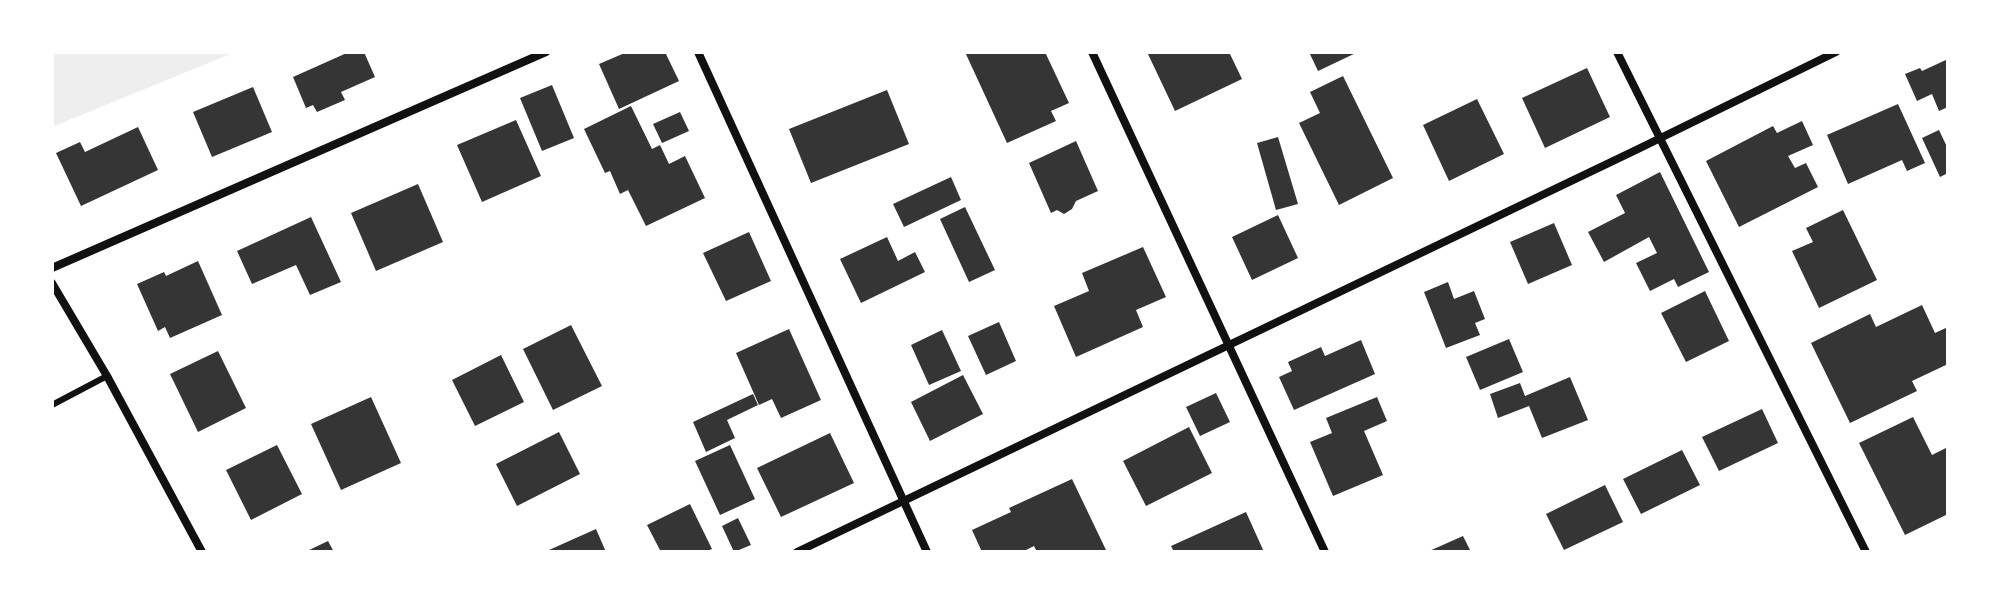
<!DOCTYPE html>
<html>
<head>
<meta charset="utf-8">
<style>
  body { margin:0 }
  #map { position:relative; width:2000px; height:604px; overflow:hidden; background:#fff; font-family:Ubuntu,sans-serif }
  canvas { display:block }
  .frame { position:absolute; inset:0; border:54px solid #fff; pointer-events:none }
</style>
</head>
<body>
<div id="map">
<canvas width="2000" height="604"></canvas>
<div class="frame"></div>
</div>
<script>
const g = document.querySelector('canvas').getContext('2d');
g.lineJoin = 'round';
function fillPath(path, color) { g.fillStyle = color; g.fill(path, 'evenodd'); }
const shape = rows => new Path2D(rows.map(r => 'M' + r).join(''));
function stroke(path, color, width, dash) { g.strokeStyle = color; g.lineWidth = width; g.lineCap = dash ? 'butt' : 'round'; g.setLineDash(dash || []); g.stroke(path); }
fillPath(shape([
  [52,52,235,52,52,127]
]), '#eee');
fillPath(shape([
  [349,52,364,52,375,77,341,92,345,100,317,112,313,105,306,108,293,77],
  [627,52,665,52,679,81,619,109,599,64],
  [965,52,1045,52,1069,103,1051,111,1056,121,1007,143],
  [1147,52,1229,52,1242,79,1175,111],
  [1309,52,1358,52,1318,71],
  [1948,59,1948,107,1939,111,1932,94,1917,101,1905,74,1920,68,1922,71],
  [1587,68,1610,117,1545,148,1522,98],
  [1343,76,1393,178,1339,205,1299,123,1320,113,1310,92],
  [552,85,574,138,542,151,520,98],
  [253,87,272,132,212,157,193,112],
  [887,90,909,144,811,183,789,129],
  [1477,99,1504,154,1449,181,1423,125],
  [1898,104,1925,163,1907,171,1902,160,1848,184,1827,135],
  [631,106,652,149,660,145,669,164,685,156,705,198,646,226,628,190,620,194,610,171,605,173,584,129],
  [680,112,689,131,662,143,653,124],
  [516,120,541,176,482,202,457,145],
  [1802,121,1813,145,1788,156,1795,168,1806,163,1818,187,1739,227,1706,161,1773,126,1777,133],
  [138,127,158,170,81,206,56,153,80,142,85,152],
  [1939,130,1948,149,1948,173,1940,177,1922,138],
  [1278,137,1298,204,1276,210,1257,143],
  [1076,141,1098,191,1076,201,1072,209,1064,214,1057,210,1051,213,1029,163],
  [1660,172,1709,272,1678,287,1674,279,1650,291,1636,263,1657,253,1649,237,1604,262,1588,232,1625,213,1616,195],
  [951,177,961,200,904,227,893,204],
  [418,184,443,242,376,271,351,213],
  [965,207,995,270,969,282,940,219],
  [1843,210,1877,280,1819,308,1792,251,1813,242,1806,228],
  [1278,215,1298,258,1252,280,1232,237],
  [311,217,341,282,310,295,296,265,252,284,237,251],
  [1554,223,1572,265,1528,284,1510,242],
  [749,232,771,281,726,301,703,253],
  [887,237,898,261,915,252,925,272,861,303,840,259],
  [1143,247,1166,297,1136,310,1143,327,1076,357,1054,306,1089,291,1082,273],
  [198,261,222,315,170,338,165,327,158,331,137,284,164,272,166,276],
  [1448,282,1454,299,1474,291,1485,319,1475,323,1480,335,1446,348,1424,292],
  [1705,291,1729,341,1686,362,1661,313],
  [1922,305,1935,333,1948,327,1948,364,1912,381,1917,391,1850,423,1811,343,1870,314,1876,327],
  [999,322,1016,361,986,375,968,336],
  [571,325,602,386,553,410,523,349],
  [789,329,821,400,781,418,772,399,759,405,736,353],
  [942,330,961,371,929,385,911,345],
  [1509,339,1523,372,1480,390,1466,357],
  [1361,340,1375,374,1294,410,1279,377,1292,371,1288,362,1321,347,1325,356],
  [218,351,246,408,198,432,170,374],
  [501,355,524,402,475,426,452,380],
  [963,375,983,414,930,441,911,402],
  [1570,377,1588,420,1542,438,1529,406,1498,418,1490,394,1520,383,1525,396],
  [1216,393,1230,422,1200,436,1186,407],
  [753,394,758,405,727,420,735,438,706,452,693,422],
  [371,397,401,463,341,490,311,424],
  [1377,397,1387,421,1364,431,1383,475,1333,496,1310,442,1332,433,1326,418],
  [1762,409,1778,443,1719,471,1702,437],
  [1913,417,1932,455,1948,447,1948,514,1905,535,1859,443],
  [1189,427,1212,473,1146,506,1123,461],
  [559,432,580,474,517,506,496,464],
  [830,433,854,483,781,517,757,468],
  [277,445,302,494,251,520,226,470],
  [730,445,755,499,720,515,695,461],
  [1682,450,1700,485,1641,514,1623,479],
  [1072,479,1106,550,1102,552,1037,552,1034,546,1022,552,982,552,972,530,1011,512,1009,508],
  [1605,485,1623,522,1564,550,1546,514],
  [690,504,712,549,705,552,661,552,647,525],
  [1246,512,1264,552,1174,552,1171,546],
  [738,518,751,545,734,552,722,526],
  [596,529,606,552,550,552,549,550],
  [1463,536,1471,552,1427,552],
  [328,541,334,552,305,552]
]), '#353535');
stroke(shape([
  [52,405,107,376]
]), '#111', 6);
stroke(shape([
  [698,52,927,552],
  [1092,52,1325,552],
  [1617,52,1866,552],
  [52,268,546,52],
  [52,283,107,376,202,552],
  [797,552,1636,150,1836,52]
]), '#111', 8);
</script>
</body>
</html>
